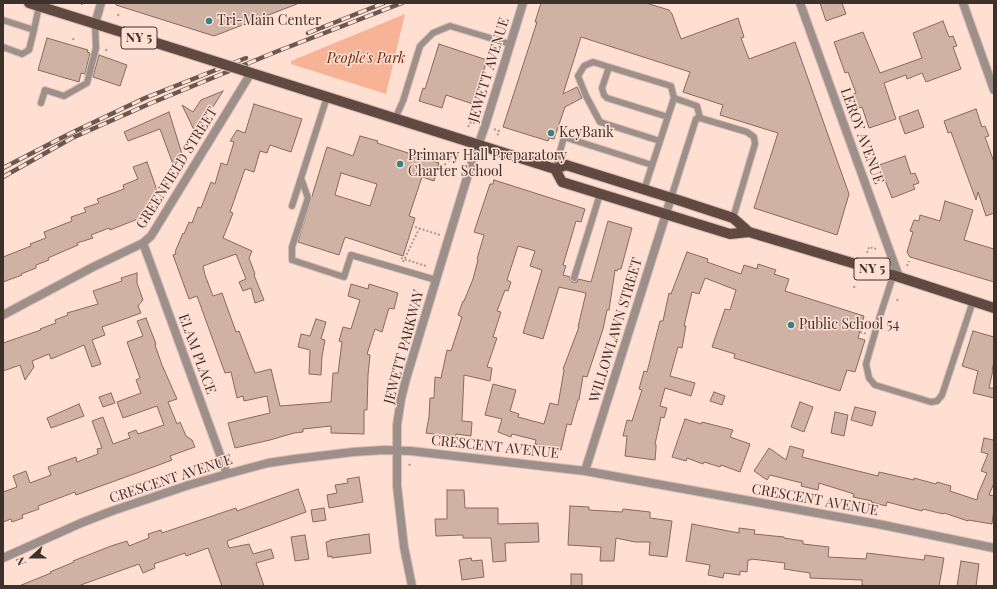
<!DOCTYPE html>
<html>
<head>
<meta charset="utf-8">
<style>
  body { margin:0 }
  #map { position:relative; width:997px; height:589px; overflow:hidden; background:#ffdfd2; font-family:"Playfair Display",serif }
  canvas { display:block }
  .frame { position:absolute; inset:0; border:4px solid #3d312c; pointer-events:none }
  .north { position:absolute; left:12px; top:537px; width:40px; height:40px; -webkit-text-stroke:3px #ffdfd2; paint-order:stroke; rotate:249deg; font-size:11px; font-weight:700; line-height:16px; text-align:center; color:#3d312c }
  .north::after { content:''; display:block; margin:auto; width:14px; height:18px; background:#3d312c; clip-path:polygon(50% 0,100% 100%,50% 72%,0 100%) }
</style>
</head>
<body>
<div id="map">
<canvas width="997" height="589"></canvas>
<div class="frame"></div>
<div class="north">N</div>
</div>
<script>
const g = document.querySelector('canvas').getContext('2d');
g.lineJoin = 'round';
function fillPath(path, color) { g.fillStyle = color; g.fill(path, 'evenodd'); }
const shape = rows => new Path2D(rows.map(r => 'M' + r).join(''));
function stroke(path, color, width, dash) { g.strokeStyle = color; g.lineWidth = width; g.lineCap = dash ? 'butt' : 'round'; g.setLineDash(dash || []); g.stroke(path); }
function label(font, color, halo, rows, align = 'center') {
  g.font = font + ' "Playfair Display",serif'; g.lineWidth = 3; g.setLineDash([]); g.textBaseline = 'middle'; g.strokeStyle = halo; g.fillStyle = color; for (const [text, x, y, turn = 0] of rows) {
    g.save(); g.translate(x, y); g.rotate((+turn || 0) * Math.PI / 180); g.textAlign = isNaN(turn) ? turn : align; if (halo) g.strokeText(text, 0, 0); g.fillText(text, 0, 0); g.restore();
  }
}
fillPath(shape([
  [405,14,386,94,291,64,291,61]
]), '#f6b395');
const building = shape([
  [116,3,296,3,297,4,214,36,116,5,116,3],
  [541,3,646,3,669,10,672,14,681,39,738,18,744,37,741,38,749,59,795,42,849,194,837,235,754,208,778,133,720,115,723,105,683,92,690,72,581,37,563,94,577,87,582,98,565,107,554,139,549,138,548,141,503,127,537,22,535,22,541,3],
  [820,3,842,3,846,14,826,21,820,3],
  [943,21,949,37,953,36,957,46,953,47,961,69,926,82,922,73,907,79,906,75,884,83,896,119,869,128,862,107,858,108,853,94,856,93,848,72,845,73,834,42,863,32,880,73,922,58,913,33,943,21],
  [47,38,88,50,87,52,90,53,85,74,81,73,79,82,38,70,47,38],
  [439,44,487,60,473,104,446,95,442,108,419,101,423,88,425,89,439,44],
  [99,55,127,65,120,86,93,77,99,55],
  [223,91,196,134,182,105,193,112,201,100,223,91],
  [254,104,302,119,291,152,270,145,267,153,260,151,254,172,245,169,230,212,233,213,223,238,252,251,249,258,255,274,254,275,264,300,255,303,251,288,243,291,239,282,246,279,236,254,203,266,205,275,213,296,222,293,236,332,239,331,255,373,271,369,280,406,331,402,333,373,338,373,342,342,339,341,343,327,351,329,360,300,348,296,351,284,368,289,369,284,398,293,394,309,389,308,382,332,375,329,367,354,370,355,368,375,367,410,364,410,364,434,331,433,331,426,303,429,303,432,294,433,270,440,235,448,228,423,270,413,267,396,244,401,243,396,237,398,231,372,225,373,197,296,189,299,173,255,176,254,175,252,183,233,184,234,189,222,192,223,198,207,201,208,211,182,215,184,221,163,227,165,234,142,230,141,237,130,245,133,254,104],
  [976,109,982,127,985,126,989,136,985,137,994,162,994,213,986,216,978,192,976,200,951,132,948,133,944,121,976,109],
  [918,110,924,127,905,134,899,117,918,110],
  [169,112,182,154,174,167,160,129,128,141,124,132,169,112],
  [360,136,378,141,377,143,439,163,434,181,422,177,409,216,415,218,403,256,345,237,339,255,298,242,327,147,353,156,360,136],
  [341,173,377,184,370,206,335,195,341,173],
  [905,156,911,174,915,173,919,183,913,185,915,189,892,198,879,165,905,156],
  [147,162,158,193,149,207,145,209,146,212,143,217,110,230,109,228,91,235,93,238,77,243,78,245,48,258,49,260,36,265,36,268,21,274,22,275,3,282,3,257,31,246,30,244,46,238,44,232,72,221,71,217,86,212,84,208,99,203,97,199,124,189,123,185,138,179,133,167,147,162],
  [494,180,585,209,581,222,576,221,563,265,566,266,563,275,570,277,570,279,572,282,577,282,578,279,591,282,608,221,632,228,621,269,618,269,617,271,615,270,609,310,607,310,603,329,587,377,583,376,579,400,578,400,571,425,567,424,561,450,535,444,536,440,512,434,511,437,498,432,502,419,485,415,493,384,516,390,510,411,519,414,518,417,544,424,550,403,558,405,564,370,563,369,579,327,578,327,586,293,559,287,543,339,523,333,542,270,530,266,535,251,518,246,507,280,511,282,508,291,505,290,497,311,501,312,493,337,497,338,487,367,492,368,490,381,464,375,462,421,472,422,471,436,456,434,455,437,426,433,429,417,430,398,434,398,435,377,441,378,447,350,451,351,462,317,458,315,463,301,464,301,473,279,478,260,477,259,484,235,474,232,490,184,493,184,494,180],
  [945,201,973,210,964,240,994,249,994,282,910,257,907,252,913,232,910,231,914,220,919,221,920,215,940,221,945,201],
  [687,252,708,259,707,262,741,274,744,265,757,269,758,264,776,270,774,274,789,279,785,291,864,316,858,338,865,340,855,372,847,370,840,391,734,358,735,354,712,347,725,309,730,310,736,290,705,278,699,294,692,292,684,326,686,326,682,348,678,347,670,376,695,383,691,396,665,388,660,406,667,408,664,418,661,417,655,444,656,444,656,448,655,460,625,456,627,436,623,436,627,420,632,421,642,390,639,389,644,371,647,372,660,321,663,321,669,293,671,294,687,252],
  [137,273,137,283,143,300,138,306,141,313,102,327,105,335,92,340,101,364,92,367,84,345,51,359,49,354,32,361,34,367,25,380,20,365,3,371,3,343,41,330,40,329,56,323,55,320,68,315,67,313,98,304,93,291,122,281,121,278,137,273],
  [146,318,156,344,155,345,162,365,177,399,168,402,177,424,180,422,186,436,192,440,195,447,170,456,172,460,156,466,76,495,75,492,38,506,39,509,22,515,23,518,12,522,11,519,3,522,3,492,17,487,13,476,26,471,30,483,51,475,48,467,76,457,77,462,98,454,97,449,102,448,92,421,103,417,113,444,130,438,128,433,136,430,138,434,164,425,157,406,123,418,117,402,141,393,136,380,140,378,127,342,143,336,137,321,146,318],
  [316,319,326,322,321,339,325,340,322,356,321,375,309,374,310,350,298,347,301,334,310,336,316,319],
  [973,331,994,337,994,362,992,370,993,370,989,388,994,388,994,398,973,393,978,371,962,366,973,331],
  [714,392,725,396,722,405,710,401,714,392],
  [111,393,115,403,103,407,99,397,111,393],
  [800,402,813,407,804,432,791,427,800,402],
  [79,404,84,416,51,428,47,418,79,404],
  [855,407,876,412,872,426,851,420,855,407],
  [835,412,848,415,844,436,831,433,835,412],
  [685,419,701,424,702,422,733,430,730,437,750,444,740,472,721,465,720,467,704,462,703,464,687,458,686,461,672,457,685,419],
  [984,438,993,440,994,439,994,483,989,495,994,496,994,508,992,524,968,520,968,521,944,513,943,514,923,509,922,511,887,502,886,506,871,502,872,501,853,497,854,494,819,483,818,490,801,486,802,483,770,475,767,480,754,471,769,448,786,460,790,446,804,450,802,457,878,476,879,472,914,480,914,478,936,484,937,482,951,486,950,491,977,500,978,494,987,473,981,471,988,454,981,452,984,438],
  [359,477,363,502,329,508,327,495,337,493,335,485,348,483,347,479,359,477],
  [298,489,306,512,227,541,229,548,249,544,253,554,271,549,274,558,256,563,264,586,222,586,208,548,186,556,185,553,154,564,155,568,143,573,139,564,78,586,19,586,51,573,50,572,74,562,73,561,111,546,127,541,129,546,149,538,148,534,161,530,162,533,236,508,237,511,298,489],
  [447,490,464,490,465,508,498,508,498,524,538,523,539,542,505,543,506,561,493,562,491,538,463,538,463,535,436,536,435,519,447,519,447,490],
  [570,506,589,507,589,510,622,512,623,509,650,512,650,518,672,521,667,557,649,555,650,542,635,542,616,538,614,561,600,561,601,547,568,545,570,506],
  [324,508,326,520,313,522,311,510,324,508],
  [692,524,739,533,739,528,755,530,754,534,784,537,784,538,803,541,803,544,829,547,828,557,866,559,867,553,924,560,925,555,944,558,939,586,868,586,862,585,862,580,810,578,810,573,784,569,785,563,751,559,751,560,748,560,747,572,740,571,740,575,724,573,723,578,708,575,710,565,686,561,692,524],
  [369,534,371,553,332,558,332,556,328,557,326,542,330,541,330,540,369,534],
  [305,535,309,559,295,561,291,537,305,535],
  [471,558,472,561,482,560,484,577,462,580,459,560,471,558],
  [961,561,979,564,976,586,957,586,961,561],
  [571,574,582,574,582,586,571,586,571,574]
]);
fillPath(building, '#d0b2a5');
stroke(building, '#856a5e', 1);
const lane = shape([
  [3,20,34,30,29,50,22,54,3,47],
  [34,30,39,6],
  [609,67,593,62,584,66,578,76,586,96,600,122,660,141],
  [327,97,301,178,308,198,292,247,292,260,344,277,351,255,436,280],
  [41,103,45,90,64,96,87,83,96,48,95,24],
  [668,117,607,98,604,95,602,88,609,67,671,86,674,98],
  [395,119,403,101,420,46,433,33,450,26,510,44],
  [555,169,564,137,652,165],
  [644,190,674,98,697,106,700,118],
  [671,198,696,119,700,118,747,132,754,137,755,144,733,218],
  [292,206,301,178],
  [893,276,879,319,866,364,869,378,875,385,931,402,937,401,942,395,973,301],
  [574,278,600,194]
]);
const street = shape([
  [800,3,899,277],
  [963,3,994,90],
  [95,24,101,3],
  [143,243,227,474],
  [3,315,93,267,143,243,151,236,251,73],
  [585,471,671,198],
  [3,558,81,523,112,511,189,485,227,474,268,463,295,459,353,452,384,450,411,451,585,471,883,525,994,548],
  [412,586,404,547,397,486,397,425,401,399,406,379,449,237,470,168,485,126,523,3]
]);
const primary = shape([
  [29,3,182,51],
  [245,71,555,169,566,165,681,201,733,218,749,232],
  [555,169,562,182,730,234,749,232,899,277,994,308]
]);
stroke(lane, '#d8bcb1', 8);
stroke(street, '#d8bcb1', 10);
stroke(primary, '#d8bcb1', 12);
stroke(shape([
  [82,5,82,3],
  [118,16,119,12],
  [73,40,74,37],
  [106,51,107,47],
  [468,127,471,122,475,123],
  [494,129,499,131,497,137],
  [449,162,451,156],
  [439,172,457,177],
  [481,172,486,173,487,168],
  [443,173,446,161],
  [415,227,440,235],
  [867,253,869,247,876,249],
  [401,258,426,266],
  [403,262,419,229],
  [907,266,909,261],
  [854,288,855,284],
  [897,301,898,298],
  [860,332,867,334],
  [409,464,411,467]
]), '#b0988e', 2, [2, 2]);
stroke(lane, '#9d908a', 6);
stroke(street, '#9d908a', 8);
stroke(primary, '#5f4940', 10);
const rail = shape([
  [308,33,384,3],
  [3,168,71,133,145,98,246,58],
  [3,177,72,138,149,104,278,51,402,3]
]);
stroke(rail, '#695952', 4.5);
stroke(rail, '#ffdfd2', 3, [9]);
const primaryBridge = shape([
  [182,51,245,71]
]);
stroke(primaryBridge, '#d8bcb1', 12, []);
stroke(primaryBridge, '#5f4940', 10);
for (const [x, y, r, color] of [
  [209,21,4,"#398284"],
  [551,133,4,"#398284"],
  [400,164,4,"#398284"],
  [791,325,4,"#398284"]
]) { const dot = new Path2D(); dot.arc(x, y, r, 0, 2 * Math.PI); g.fillStyle = color; g.fill(dot); stroke(dot, '#ffdfd2', 1.5); }
for (const [x, y, w] of [
  [139,38,36],
  [872,269,36]
]) { const box = new Path2D(); box.roundRect(x - w / 2, y - 11, w, 22, 3); g.fillStyle = '#ffdfd2'; g.fill(box); stroke(box, '#3d312c', 1); }
label('bold 13px', '#3d312c', null, [
  ["NY 5",139,38],
  ["NY 5",872,269]
]);
label('14px', '#3d312c', '#ffdfd2', [
  ["Tri-Main Center",217,21],
  ["KeyBank",559,133],
  ["Primary Hall Preparatory",408,156],
  ["Charter School",408,172],
  ["Public School 54",799,325]
], 'left');
label('italic 14px', '#662b0a', '#ffdfd2', [
  ["People's Park",366,59]
]);
label('14px', '#3d312c', '#ffdfd2', [
  ["JEWETT AVENUE",489,70,-73],
  ["LEROY AVENUE",862,136,70],
  ["GREENFIELD STREET",177,168,-58],
  ["WILLOWLAWN STREET",616,330,-73],
  ["JEWETT PARKWAY",404,347,-75],
  ["ELAM PLACE",197,354,70],
  ["CRESCENT AVENUE",495,447,6],
  ["CRESCENT AVENUE",171,479,-18],
  ["CRESCENT AVENUE",815,500,10]
]);
</script>
</body>
</html>
